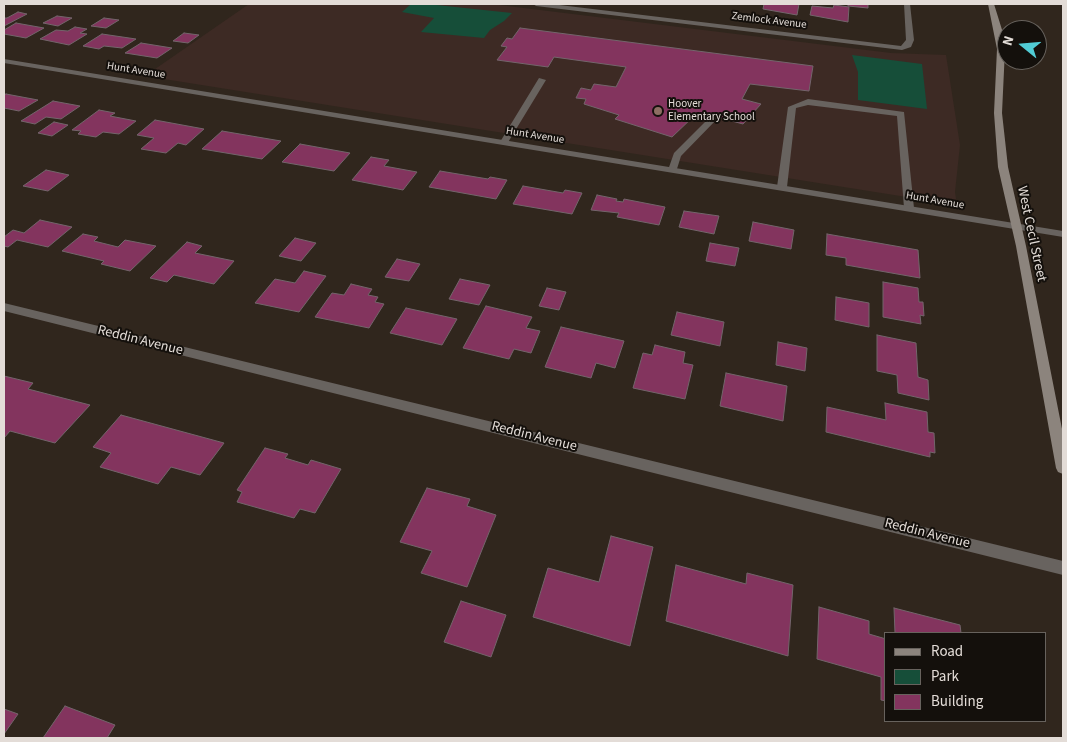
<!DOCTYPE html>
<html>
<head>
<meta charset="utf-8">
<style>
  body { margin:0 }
  #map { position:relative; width:1067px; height:742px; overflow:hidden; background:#30261d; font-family:"Source Sans 3",sans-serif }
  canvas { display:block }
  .frame { position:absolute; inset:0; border:5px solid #e3dcd7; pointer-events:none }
  .legend { position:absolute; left:884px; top:632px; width:162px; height:90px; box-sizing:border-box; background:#14100c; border:1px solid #67625d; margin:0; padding:6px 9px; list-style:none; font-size:15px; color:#e3dcd7 }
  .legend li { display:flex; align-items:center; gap:10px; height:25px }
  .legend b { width:25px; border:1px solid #67625d }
  .north { position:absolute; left:997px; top:20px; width:50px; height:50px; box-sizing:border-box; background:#14100c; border:1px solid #67625d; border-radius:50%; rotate:287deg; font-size:14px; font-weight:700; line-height:20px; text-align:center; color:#e3dcd7 }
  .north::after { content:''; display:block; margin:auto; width:18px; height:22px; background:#51ccd5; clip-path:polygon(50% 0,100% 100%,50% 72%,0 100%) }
</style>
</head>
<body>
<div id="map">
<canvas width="1067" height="742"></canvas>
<div class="frame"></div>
<ul class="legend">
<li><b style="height:6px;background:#8c847d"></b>Road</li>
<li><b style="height:14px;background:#164e39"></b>Park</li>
<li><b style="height:14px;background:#83345e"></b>Building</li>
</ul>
<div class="north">N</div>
</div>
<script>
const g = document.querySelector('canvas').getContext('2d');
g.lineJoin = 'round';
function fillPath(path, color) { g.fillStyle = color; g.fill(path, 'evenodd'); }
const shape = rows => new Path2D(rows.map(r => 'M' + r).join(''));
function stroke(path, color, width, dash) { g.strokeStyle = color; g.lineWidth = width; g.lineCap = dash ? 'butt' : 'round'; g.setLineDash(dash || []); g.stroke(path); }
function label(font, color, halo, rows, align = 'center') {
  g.font = font + ' "Source Sans 3",sans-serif'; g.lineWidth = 4; g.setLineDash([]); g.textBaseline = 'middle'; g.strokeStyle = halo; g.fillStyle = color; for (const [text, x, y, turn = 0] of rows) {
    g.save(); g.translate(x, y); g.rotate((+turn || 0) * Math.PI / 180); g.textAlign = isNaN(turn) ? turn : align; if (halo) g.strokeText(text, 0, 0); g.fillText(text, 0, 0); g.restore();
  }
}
fillPath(shape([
  [249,4,491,4,891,53,946,55,960,145,955,192,957,205,145,76]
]), '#3d2a24');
fillPath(shape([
  [411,4,427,4,512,13,504,21,490,30,484,38,421,32,434,18,402,12],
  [852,55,922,64,927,109,858,100,858,72]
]), '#164e39');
const building = shape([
  [764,4,799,4,797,15,763,9,764,4],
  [848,4,868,4,868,8,848,6,848,4],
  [834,5,849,7,848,22,810,15,812,6,833,8,834,5],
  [18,12,27,14,4,26,4,18,7,18,18,12],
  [57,16,72,18,58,26,43,23,57,16],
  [104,18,119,20,106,28,91,26,104,18],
  [16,23,44,28,26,38,4,34,4,30,16,23],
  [75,27,87,29,80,33,87,34,69,45,40,39,56,30,68,31,75,27],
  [520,28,813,66,809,91,750,84,742,99,761,104,743,124,706,114,703,117,695,115,672,137,615,119,619,115,584,104,586,99,576,98,581,88,591,90,594,84,616,87,626,67,554,57,548,67,497,60,507,47,501,46,507,38,512,39,520,28],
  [184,33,199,35,188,43,173,41,184,33],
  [102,34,136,39,122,48,104,46,99,49,83,46,102,34],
  [141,43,172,48,157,58,125,53,141,43],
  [6,94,38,100,19,111,4,108,4,95,6,94],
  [53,101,80,106,61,119,46,117,35,124,21,121,53,101],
  [99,110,115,113,110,116,136,121,119,134,103,132,96,137,78,134,81,131,72,130,99,110],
  [155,120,204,129,186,145,178,143,166,153,141,149,154,138,137,135,155,120],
  [54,122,68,125,52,136,38,133,54,122],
  [222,131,281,141,262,159,202,149,222,131],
  [300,144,350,153,334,171,282,162,300,144],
  [371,157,389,160,384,166,417,172,403,190,352,180,371,157],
  [46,170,69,175,48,191,23,186,46,170],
  [440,171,488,179,490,177,507,180,496,199,429,187,440,171],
  [523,186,563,193,565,190,582,193,572,214,513,204,523,186],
  [597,195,617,199,616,201,623,202,624,199,665,207,659,225,617,217,619,213,591,210,597,195],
  [684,211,719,216,714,234,679,227,684,211],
  [40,220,72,227,48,247,17,240,8,247,4,246,4,237,13,230,24,233,40,220],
  [753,222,794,230,791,249,749,241,753,222],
  [83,234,98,237,94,241,118,247,125,240,156,246,130,271,101,264,104,261,62,251,83,234],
  [827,234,918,250,920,278,846,265,846,258,826,255,827,234],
  [295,238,316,243,301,261,279,256,295,238],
  [187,242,202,246,195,253,234,261,214,284,174,275,167,282,150,278,187,242],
  [710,243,739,248,735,266,706,261,710,243],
  [397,259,420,264,409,281,385,277,397,259],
  [304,271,326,276,299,312,255,303,275,279,295,283,304,271],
  [460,279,490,285,479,305,449,299,460,279],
  [883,282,918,288,919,302,923,302,924,316,920,315,921,324,883,317,883,282],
  [351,284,372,289,368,295,378,297,375,302,384,304,369,328,315,317,332,293,344,295,351,284],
  [547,288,566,292,559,310,539,306,547,288],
  [836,297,869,303,869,327,835,320,836,297],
  [486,306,532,317,526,328,540,331,531,353,514,349,509,359,463,348,486,306],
  [406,308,457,319,442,345,390,333,406,308],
  [677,312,724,322,720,346,671,335,677,312],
  [561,327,624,341,615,368,596,363,591,378,545,367,561,327],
  [877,335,916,343,918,377,928,380,929,400,898,393,897,375,877,371,877,335],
  [778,342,807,348,805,371,776,365,778,342],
  [655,345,685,352,683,363,693,365,685,399,633,388,643,353,652,355,655,345],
  [726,373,787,386,783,421,720,406,726,373],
  [4,376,33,383,28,389,90,405,55,443,10,431,4,438,4,376],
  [885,403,927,412,928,432,934,433,935,453,930,452,930,457,826,432,827,407,886,420,885,403],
  [121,415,224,443,200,475,171,467,158,484,100,467,111,453,93,447,121,415],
  [265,448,288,454,285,458,308,465,311,460,341,469,315,513,300,509,294,518,237,502,242,492,237,490,265,448],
  [427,488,470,499,467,506,496,515,467,587,421,573,432,551,400,542,427,488],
  [611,536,653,547,630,646,533,617,548,568,599,582,611,536],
  [676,565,746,584,747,573,793,585,788,656,666,621,676,565],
  [461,601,506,615,491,657,444,642,461,601],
  [819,607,869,621,869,634,886,639,886,701,881,700,881,677,817,659,819,607],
  [894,608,960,625,961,633,895,633,894,608],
  [65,706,115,725,107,738,43,738,65,706],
  [4,709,18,714,4,734,4,709]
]);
fillPath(building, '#83345e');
stroke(building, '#73656b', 1);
fillPath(shape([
  [539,78,546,80,507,144,501,144,500,142,539,78],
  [808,99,904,112,914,208,913,210,905,210,904,208,897,116,808,105,796,108,787,187,782,190,779,189,777,187,788,107,808,99],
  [713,116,717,119,681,156,676,172,670,172,668,170,674,153,710,117,713,116]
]), '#68635f');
fillPath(shape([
  [533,4,551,4,901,46,906,40,904,4,910,4,914,40,911,47,902,50,536,6,533,4],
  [4,59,1063,231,1063,237,4,63,4,59],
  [4,303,1063,561,1063,575,4,311,4,303]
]), '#68635f');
fillPath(shape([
  [988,4,994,4,1003,33,1005,49,1002,113,1008,167,1026,246,1063,434,1063,474,1058,472,1056,468,1016,246,998,167,994,113,997,49,988,4]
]), '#8c847d');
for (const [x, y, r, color] of [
  [658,111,5,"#8d6e63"]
]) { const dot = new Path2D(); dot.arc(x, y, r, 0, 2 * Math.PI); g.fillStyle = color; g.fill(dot); stroke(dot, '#14100c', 2); }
label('11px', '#e3dcd7', '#14100c', [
  ["Zemlock Avenue",769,21,7],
  ["Hunt Avenue",136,71,9],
  ["Hunt Avenue",535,136,9],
  ["Hunt Avenue",935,201,10]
]);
label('11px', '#e3dcd7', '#14100c', [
  ["Hoover",668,105],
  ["Elementary School",668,118]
], 'left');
label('14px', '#e3dcd7', '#14100c', [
  ["West Cecil Street",1031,234,78],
  ["Reddin Avenue",140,341,14],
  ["Reddin Avenue",534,437,14],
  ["Reddin Avenue",927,534,14]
]);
</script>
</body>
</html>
